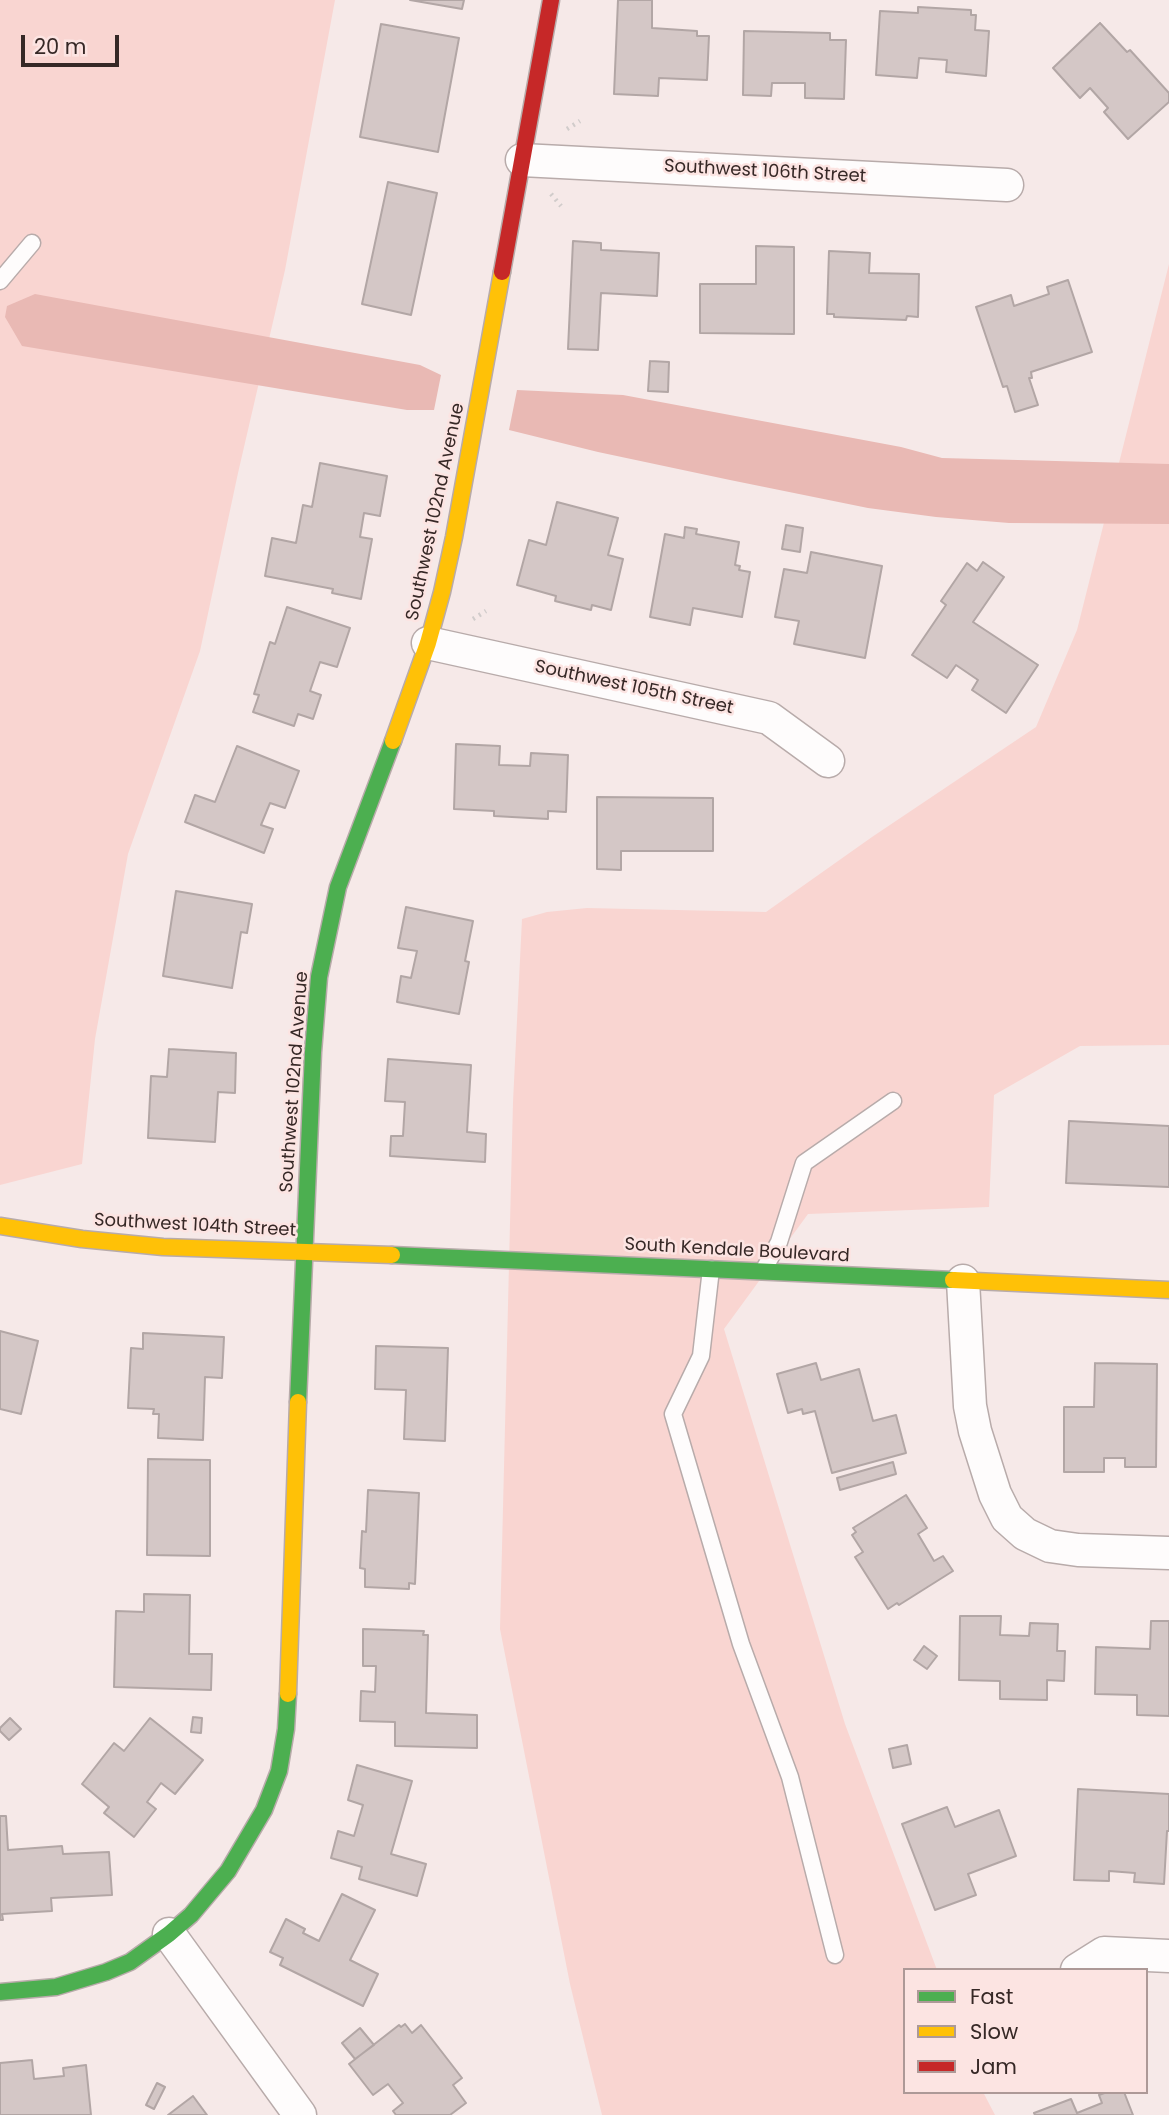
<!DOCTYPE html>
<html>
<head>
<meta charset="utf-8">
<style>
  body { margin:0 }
  #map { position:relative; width:1169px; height:2115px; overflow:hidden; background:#f6e9e8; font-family:Poppins,sans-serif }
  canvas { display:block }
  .legend { position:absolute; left:903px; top:1968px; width:245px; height:126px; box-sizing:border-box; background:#fce4e2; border:2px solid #ad9997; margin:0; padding:9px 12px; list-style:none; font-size:21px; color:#362826 }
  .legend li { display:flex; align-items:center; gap:14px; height:35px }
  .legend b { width:35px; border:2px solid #ad9997 }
  .scale { position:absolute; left:21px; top:35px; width:98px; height:32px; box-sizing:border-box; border:4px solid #362826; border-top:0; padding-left:9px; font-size:21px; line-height:24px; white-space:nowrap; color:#362826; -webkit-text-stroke:5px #fce4e2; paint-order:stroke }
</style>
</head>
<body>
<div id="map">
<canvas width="1169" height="2115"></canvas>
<ul class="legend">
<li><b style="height:9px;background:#4caf50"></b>Fast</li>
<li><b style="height:9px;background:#ffc107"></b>Slow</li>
<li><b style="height:9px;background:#c62828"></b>Jam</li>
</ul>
<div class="scale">20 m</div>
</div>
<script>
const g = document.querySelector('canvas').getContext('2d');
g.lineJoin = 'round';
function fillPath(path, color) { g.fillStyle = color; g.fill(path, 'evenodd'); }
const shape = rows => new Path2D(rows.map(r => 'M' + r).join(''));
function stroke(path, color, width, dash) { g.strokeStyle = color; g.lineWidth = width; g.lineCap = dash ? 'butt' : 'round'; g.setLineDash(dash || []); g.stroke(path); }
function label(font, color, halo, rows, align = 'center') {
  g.font = font + ' Poppins,sans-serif'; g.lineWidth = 5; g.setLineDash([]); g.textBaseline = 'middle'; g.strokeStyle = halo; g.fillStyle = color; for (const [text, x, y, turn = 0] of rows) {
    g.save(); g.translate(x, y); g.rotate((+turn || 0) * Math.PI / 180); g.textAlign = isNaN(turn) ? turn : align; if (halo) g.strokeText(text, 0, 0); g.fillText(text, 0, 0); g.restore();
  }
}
fillPath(shape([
  [0,0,335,0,285,270,238,473,200,651,128,854,95,1039,82,1164,0,1185],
  [1169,264,1169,1045,1080,1046,994,1095,989,1207,808,1214,724,1329,845,1724,937,1970,905,1970,905,2092,983,2092,995,2115,602,2115,570,1984,500,1629,513,1102,522,919,547,912,587,908,766,912,872,837,1036,727,1077,630]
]), '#f9d5d1');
fillPath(shape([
  [35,294,420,365,441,375,434,410,407,410,22,346,5,317,7,306],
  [517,390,623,395,901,447,942,458,1169,464,1169,524,1009,523,936,517,868,508,730,480,598,452,509,430]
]), '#e9b9b4');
const building = shape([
  [410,0,464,0,462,9,410,0],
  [618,0,652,0,652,28,697,31,697,36,709,36,707,80,659,78,658,96,614,94,618,0],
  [918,7,971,10,971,15,976,15,975,30,989,31,986,76,946,72,947,60,919,58,917,78,876,75,880,11,918,13,918,7],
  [1100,23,1127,52,1130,50,1169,93,1169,102,1128,139,1104,112,1108,108,1090,88,1080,98,1053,68,1100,23],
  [381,24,459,38,438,152,360,137,381,24],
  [744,31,830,33,830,40,846,40,844,99,805,98,805,83,772,83,771,96,743,95,744,31],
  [388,182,437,193,411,315,362,304,388,182],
  [573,241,601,243,601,250,659,253,657,296,601,293,598,350,568,349,573,241],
  [756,246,794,247,794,334,700,333,700,284,756,284,756,246],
  [829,251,870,253,869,273,919,274,918,317,907,316,906,320,834,317,834,314,827,314,829,251],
  [1068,280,1092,352,1031,372,1032,378,1029,378,1038,405,1015,412,1007,386,1003,387,976,307,1011,295,1014,306,1049,294,1047,287,1068,280],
  [650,361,669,362,668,392,648,391,650,361],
  [320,463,387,476,380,516,364,513,360,537,372,539,361,599,332,593,333,589,265,576,272,538,296,543,303,505,312,507,320,463],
  [557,502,618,518,608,555,623,559,611,610,592,605,591,610,555,601,556,596,517,585,529,540,546,545,557,502],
  [786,525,803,528,800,552,782,549,786,525],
  [685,527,697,529,696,534,739,542,735,565,740,566,739,570,750,572,742,617,693,608,690,625,650,617,665,534,684,538,685,527],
  [811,552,882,566,865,658,794,644,799,621,775,617,784,569,807,573,811,552],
  [983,562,1004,577,973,622,1038,665,1006,713,972,690,978,680,956,665,947,678,912,655,946,605,941,601,967,563,977,571,983,562],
  [287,607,350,628,337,667,320,662,310,691,321,695,313,719,298,714,294,726,253,712,259,695,254,694,270,642,275,644,287,607],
  [456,744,500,746,499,765,530,766,531,753,568,755,566,812,548,811,548,819,494,816,494,811,454,809,456,744],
  [237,746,299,771,285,808,270,803,261,825,273,829,264,853,185,822,195,795,215,802,237,746],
  [597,797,713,798,713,851,621,851,621,870,597,869,597,797],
  [176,891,252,904,247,933,241,932,232,988,163,976,176,891],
  [406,907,473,921,465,961,469,962,459,1014,397,1002,401,976,411,978,417,951,398,948,406,907],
  [169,1049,236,1053,235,1093,218,1092,215,1142,148,1138,151,1076,167,1077,169,1049],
  [388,1059,471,1065,467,1132,486,1134,485,1162,390,1156,391,1136,403,1136,405,1102,385,1101,388,1059],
  [1069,1121,1169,1126,1169,1187,1066,1183,1069,1121],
  [0,1331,38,1341,21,1414,0,1409,0,1331],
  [143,1333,224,1337,222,1378,205,1377,203,1440,158,1438,159,1414,153,1414,154,1409,128,1408,131,1348,143,1349,143,1333],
  [376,1346,448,1348,445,1441,404,1439,406,1390,375,1389,376,1346],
  [816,1363,821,1380,859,1369,873,1421,896,1415,906,1453,832,1473,815,1411,803,1414,802,1409,788,1413,777,1374,816,1363],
  [1095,1363,1157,1364,1156,1467,1125,1467,1125,1458,1104,1458,1104,1472,1064,1472,1064,1407,1094,1407,1095,1363],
  [148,1459,210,1460,210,1556,147,1555,148,1459],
  [893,1462,896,1474,840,1490,837,1478,893,1462],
  [368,1490,419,1493,415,1584,409,1583,409,1589,365,1587,365,1569,360,1568,362,1531,366,1532,368,1490],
  [906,1495,927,1528,918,1534,934,1561,943,1556,953,1571,899,1605,897,1603,888,1609,855,1557,863,1552,852,1535,856,1532,853,1528,906,1495],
  [144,1594,190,1595,189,1654,212,1654,211,1690,114,1687,116,1611,144,1612,144,1594],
  [960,1616,1001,1616,1000,1635,1029,1636,1030,1623,1058,1624,1057,1651,1065,1651,1064,1681,1047,1680,1047,1700,1000,1699,1000,1681,959,1680,960,1616],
  [1151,1621,1169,1621,1169,1716,1137,1715,1137,1695,1095,1694,1096,1647,1150,1649,1151,1621],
  [363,1629,424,1631,423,1635,428,1635,426,1713,477,1715,477,1748,395,1746,395,1722,360,1721,361,1691,375,1692,376,1666,363,1666,363,1629],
  [924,1646,937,1656,927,1669,914,1660,924,1646],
  [193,1717,202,1718,201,1733,191,1732,193,1717],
  [10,1718,21,1729,9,1740,0,1731,0,1728,10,1718],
  [150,1718,203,1760,175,1794,161,1783,147,1802,156,1809,134,1837,104,1813,109,1807,82,1784,114,1743,124,1751,150,1718],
  [907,1745,911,1764,893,1768,889,1749,907,1745],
  [357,1765,412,1781,391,1854,426,1864,417,1896,359,1879,362,1867,331,1858,338,1831,354,1836,363,1805,348,1800,357,1765],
  [1078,1789,1169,1794,1169,1831,1167,1831,1164,1884,1134,1882,1135,1873,1109,1871,1109,1881,1074,1880,1078,1789],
  [947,1807,955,1827,999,1810,1016,1856,968,1874,976,1895,935,1910,902,1824,947,1807],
  [0,1816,6,1816,8,1850,62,1846,63,1854,109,1852,112,1895,51,1898,52,1911,2,1914,3,1920,0,1920,0,1816],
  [342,1894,375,1910,350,1960,378,1974,363,2006,280,1965,283,1958,270,1952,286,1919,305,1929,303,1933,319,1941,342,1894],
  [405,2024,412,2033,421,2025,462,2078,453,2085,466,2103,450,2115,396,2115,393,2111,403,2103,388,2084,373,2095,349,2064,399,2025,401,2027,405,2024],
  [360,2028,374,2045,355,2059,342,2043,360,2028],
  [32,2060,34,2079,64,2076,63,2068,86,2065,91,2115,0,2115,0,2063,32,2060],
  [157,2083,165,2087,154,2109,146,2105,157,2083],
  [1107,2092,1124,2092,1133,2115,1035,2115,1034,2113,1071,2099,1077,2113,1102,2103,1099,2095,1107,2092],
  [193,2096,207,2115,168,2115,193,2096]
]);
fillPath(building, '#d4c7c6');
stroke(building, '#b2a6a5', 2);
const lane = shape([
  [0,281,32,243],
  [711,1269,701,1356,673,1414,741,1644,790,1777,835,1955],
  [763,1271,779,1242,804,1163,893,1101]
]);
const street = shape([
  [522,160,1007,185],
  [428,643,769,718,828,761],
  [963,1281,970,1406,975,1431,995,1494,1007,1518,1025,1534,1050,1546,1078,1550,1169,1553],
  [169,1934,300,2115],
  [1077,1970,1104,1953,1169,1956]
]);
const fast = shape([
  [392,1255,953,1280],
  [298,1402,313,1052,319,977,338,887,393,741],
  [0,1992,56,1987,106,1972,130,1962,169,1934,191,1915,228,1871,264,1810,279,1771,286,1729,288,1694]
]);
const slow = shape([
  [393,741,428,643,442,592,454,537,502,272],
  [0,1226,82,1239,163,1247,392,1255],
  [953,1280,1169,1290],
  [288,1694,298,1402]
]);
const jam = shape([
  [502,272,551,0]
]);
stroke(lane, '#b8abaa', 19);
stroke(street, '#b8abaa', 35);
stroke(fast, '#b8abaa', 19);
stroke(slow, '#b8abaa', 19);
stroke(jam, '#b8abaa', 19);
stroke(shape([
  [567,129,580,121],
  [551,194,561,206],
  [473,619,486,611]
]), '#d1cccb', 4.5, [2, 5]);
stroke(lane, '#fefcfc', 16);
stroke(street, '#fefcfc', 32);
stroke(fast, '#4caf50', 16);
stroke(slow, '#ffc107', 16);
stroke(jam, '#c62828', 16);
label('18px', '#362826', '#fce4e2', [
  ["Southwest 106th Street",765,172,3],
  ["Southwest 102nd Avenue",436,512,-78],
  ["Southwest 105th Street",634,688,12],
  ["Southwest 102nd Avenue",295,1082,-86],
  ["Southwest 104th Street",195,1226,3],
  ["South Kendale Boulevard",737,1251,3]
]);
</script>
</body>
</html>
